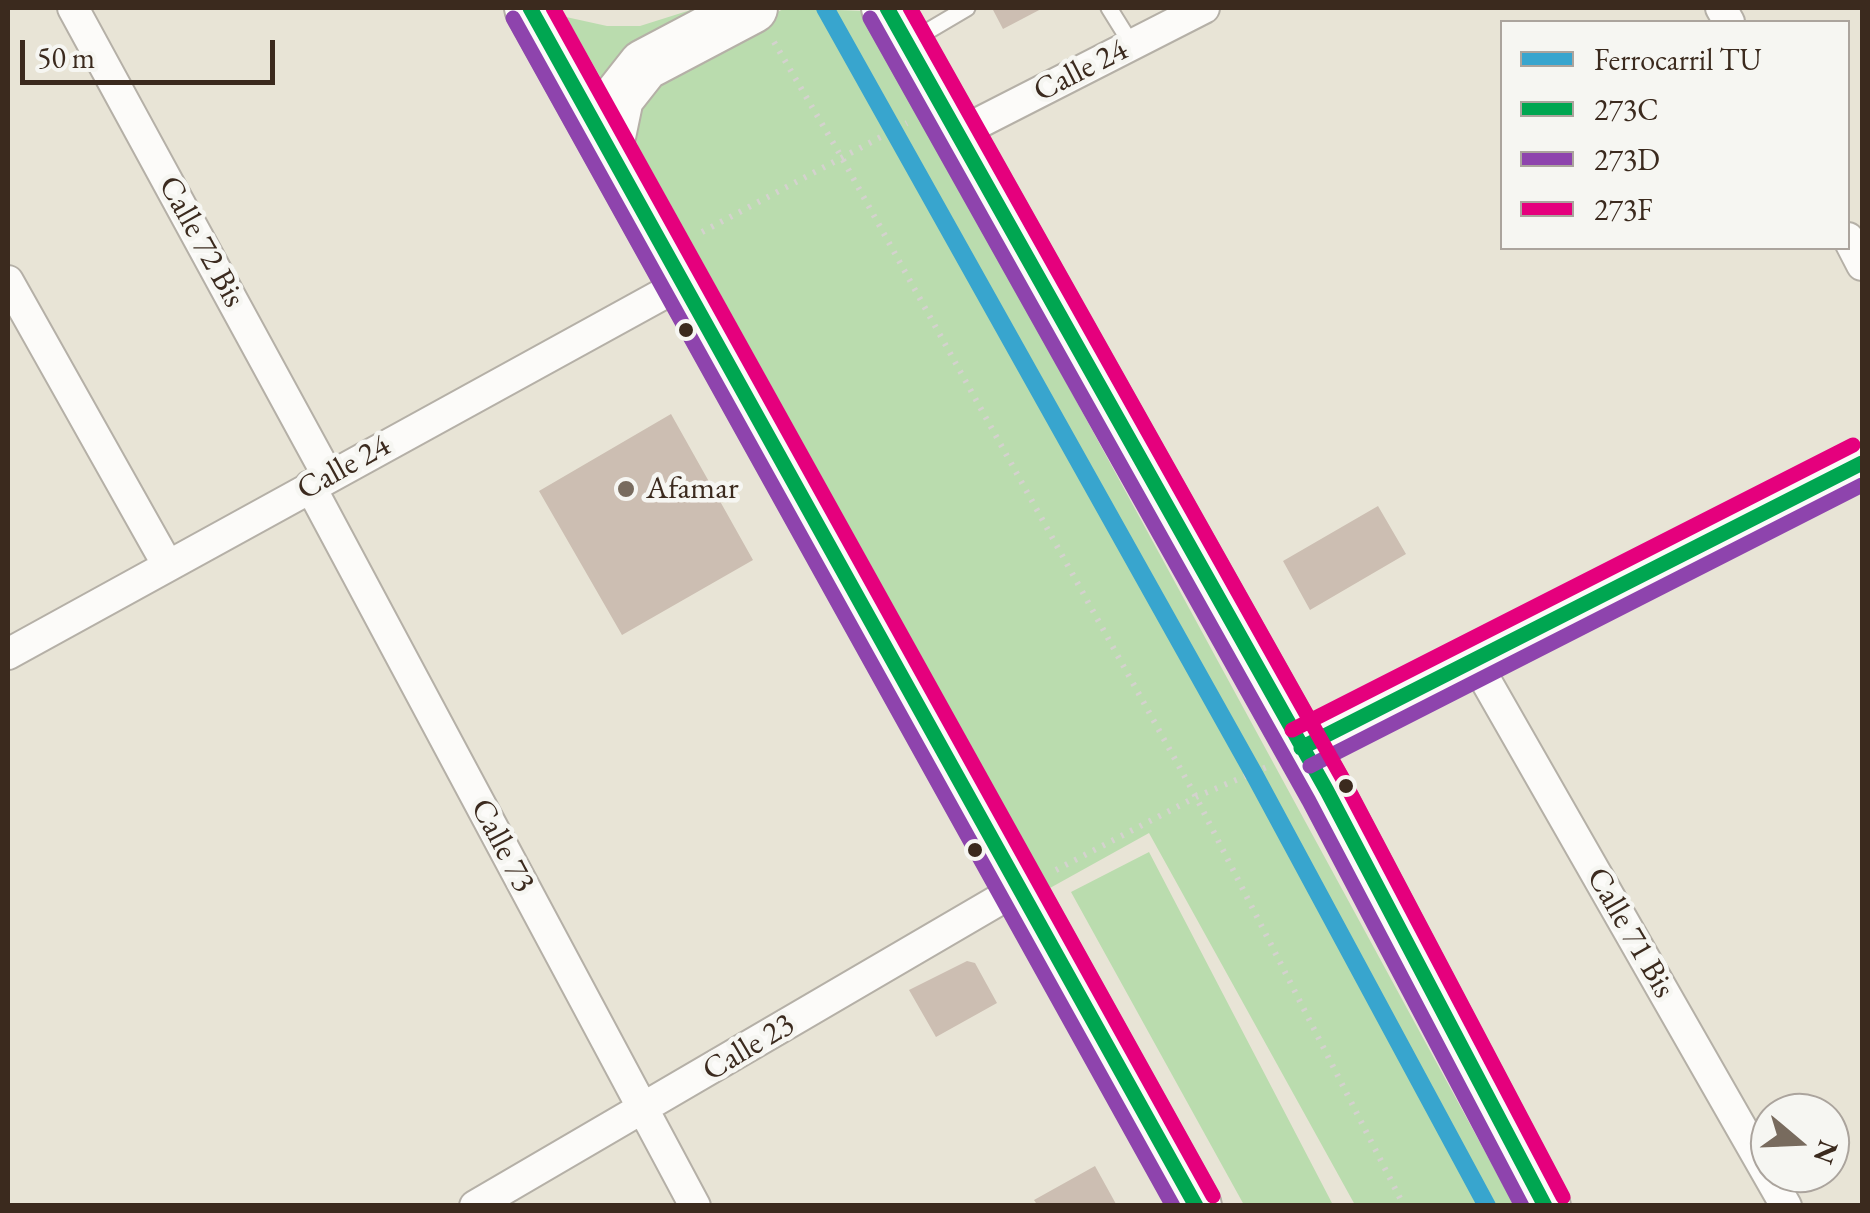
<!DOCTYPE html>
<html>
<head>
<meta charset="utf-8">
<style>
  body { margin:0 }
  #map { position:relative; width:1870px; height:1213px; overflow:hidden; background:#e8e4d6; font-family:"EB Garamond",serif }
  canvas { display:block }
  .frame { position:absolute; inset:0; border:10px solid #3b2a1e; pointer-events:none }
  .legend { position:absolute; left:1500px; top:20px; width:350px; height:230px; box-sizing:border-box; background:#f6f6f2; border:2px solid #aba49d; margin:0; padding:12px 18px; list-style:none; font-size:30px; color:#3b2a1e }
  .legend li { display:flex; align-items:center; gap:20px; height:50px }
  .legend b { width:50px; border:2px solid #aba49d }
  .north { position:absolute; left:1750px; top:1093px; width:100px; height:100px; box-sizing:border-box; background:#f6f6f2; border:2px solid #aba49d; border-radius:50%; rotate:109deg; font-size:28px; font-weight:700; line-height:40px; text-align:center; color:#3b2a1e }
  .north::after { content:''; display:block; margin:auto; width:35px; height:45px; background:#786b5e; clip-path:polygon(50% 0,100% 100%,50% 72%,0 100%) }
  .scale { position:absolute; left:20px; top:40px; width:255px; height:45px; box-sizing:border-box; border:5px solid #3b2a1e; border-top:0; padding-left:12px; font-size:30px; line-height:35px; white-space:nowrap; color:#3b2a1e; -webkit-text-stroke:8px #f6f6f2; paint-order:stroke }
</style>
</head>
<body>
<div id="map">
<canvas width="1870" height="1213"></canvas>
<div class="frame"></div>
<ul class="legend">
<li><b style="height:12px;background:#38a5ce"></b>Ferrocarril TU</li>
<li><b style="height:12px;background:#00a651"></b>273C</li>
<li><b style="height:12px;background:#8e44ad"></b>273D</li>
<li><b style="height:12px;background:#e5007d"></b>273F</li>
</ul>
<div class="north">N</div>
<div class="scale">50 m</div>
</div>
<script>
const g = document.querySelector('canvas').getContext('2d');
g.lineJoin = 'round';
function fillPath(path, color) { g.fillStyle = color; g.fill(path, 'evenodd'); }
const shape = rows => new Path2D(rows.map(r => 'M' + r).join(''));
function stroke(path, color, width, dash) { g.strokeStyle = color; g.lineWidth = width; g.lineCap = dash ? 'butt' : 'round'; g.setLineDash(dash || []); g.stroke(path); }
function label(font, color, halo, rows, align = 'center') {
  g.font = font + ' "EB Garamond",serif'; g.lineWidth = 9; g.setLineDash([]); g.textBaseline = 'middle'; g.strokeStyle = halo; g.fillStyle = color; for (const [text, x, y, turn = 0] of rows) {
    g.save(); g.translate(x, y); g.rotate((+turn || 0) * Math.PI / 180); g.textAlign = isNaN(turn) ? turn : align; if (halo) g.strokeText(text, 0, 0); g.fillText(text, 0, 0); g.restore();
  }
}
fillPath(shape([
  [697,8,716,8,606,87,566,17,607,26,640,26],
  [785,8,864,11,1514,1205,1355,1205,1149,833,1050,888,638,146,631,122,652,81],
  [1149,852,1333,1205,1244,1205,1071,892]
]), '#badcae');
fillPath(shape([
  [992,8,1043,8,1003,29],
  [671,414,753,560,622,635,539,491],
  [1378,506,1406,554,1310,610,1283,561],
  [967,961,975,963,997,1003,936,1037,909,990],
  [1095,1166,1116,1204,1038,1206,1034,1200]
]), '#ccbeb2');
const service = shape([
  [1109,8,1132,45],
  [911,41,967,8]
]);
const minor = shape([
  [73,8,328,476],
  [1721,8,1729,22],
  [957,134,1204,8],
  [1848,238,1862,265],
  [8,281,167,564],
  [310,486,695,1206],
  [8,654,681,284],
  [1474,660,1786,1206],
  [1301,748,1862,463],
  [475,1206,1021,887]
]);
const trunk = shape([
  [530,8,1196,1206],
  [887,8,1327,791,1545,1206],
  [608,146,618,98,644,65,752,8]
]);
stroke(service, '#b5b0a7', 19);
stroke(minor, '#b5b0a7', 34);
stroke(trunk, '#b5b0a7', 54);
stroke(shape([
  [774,42,842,158,1196,797,1404,1206],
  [702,232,907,123],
  [1056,870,1196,797,1269,766]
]), '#d4d2ce', 6, [2.5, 8]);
stroke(service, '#fcfbf9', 15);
stroke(minor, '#fcfbf9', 30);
stroke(trunk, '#fcfbf9', 50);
stroke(shape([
  [530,8,1196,1206],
  [887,8,1327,791,1545,1206],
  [1301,748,1862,463]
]), '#00a651', 15);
stroke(shape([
  [513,18,1173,1206],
  [870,18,1309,801,1522,1206],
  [1310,766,1862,485]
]), '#8e44ad', 15);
stroke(shape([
  [553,8,1213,1196],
  [910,8,1344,781,1563,1197],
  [1292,730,1853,445]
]), '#e5007d', 15);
stroke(shape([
  [825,8,1254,774,1487,1206]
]), '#38a5ce', 18);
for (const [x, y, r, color] of [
  [686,330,9,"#3b2a1e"],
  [626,489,10,"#786b5e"],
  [1346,786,9,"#3b2a1e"],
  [975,850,9,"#3b2a1e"]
]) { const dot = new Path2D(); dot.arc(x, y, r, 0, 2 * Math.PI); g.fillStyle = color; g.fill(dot); stroke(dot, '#f6f6f2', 4); }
label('32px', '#3b2a1e', '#f6f6f2', [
  ["Calle 24",1081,71,-27],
  ["Calle 72 Bis",201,242,61],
  ["Calle 24",344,468,-29],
  ["Calle 73",502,846,62],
  ["Calle 71 Bis",1630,933,60],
  ["Calle 23",749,1048,-31]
]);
label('32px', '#3b2a1e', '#f6f6f2', [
  ["Afamar",646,489]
], 'left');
</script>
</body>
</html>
